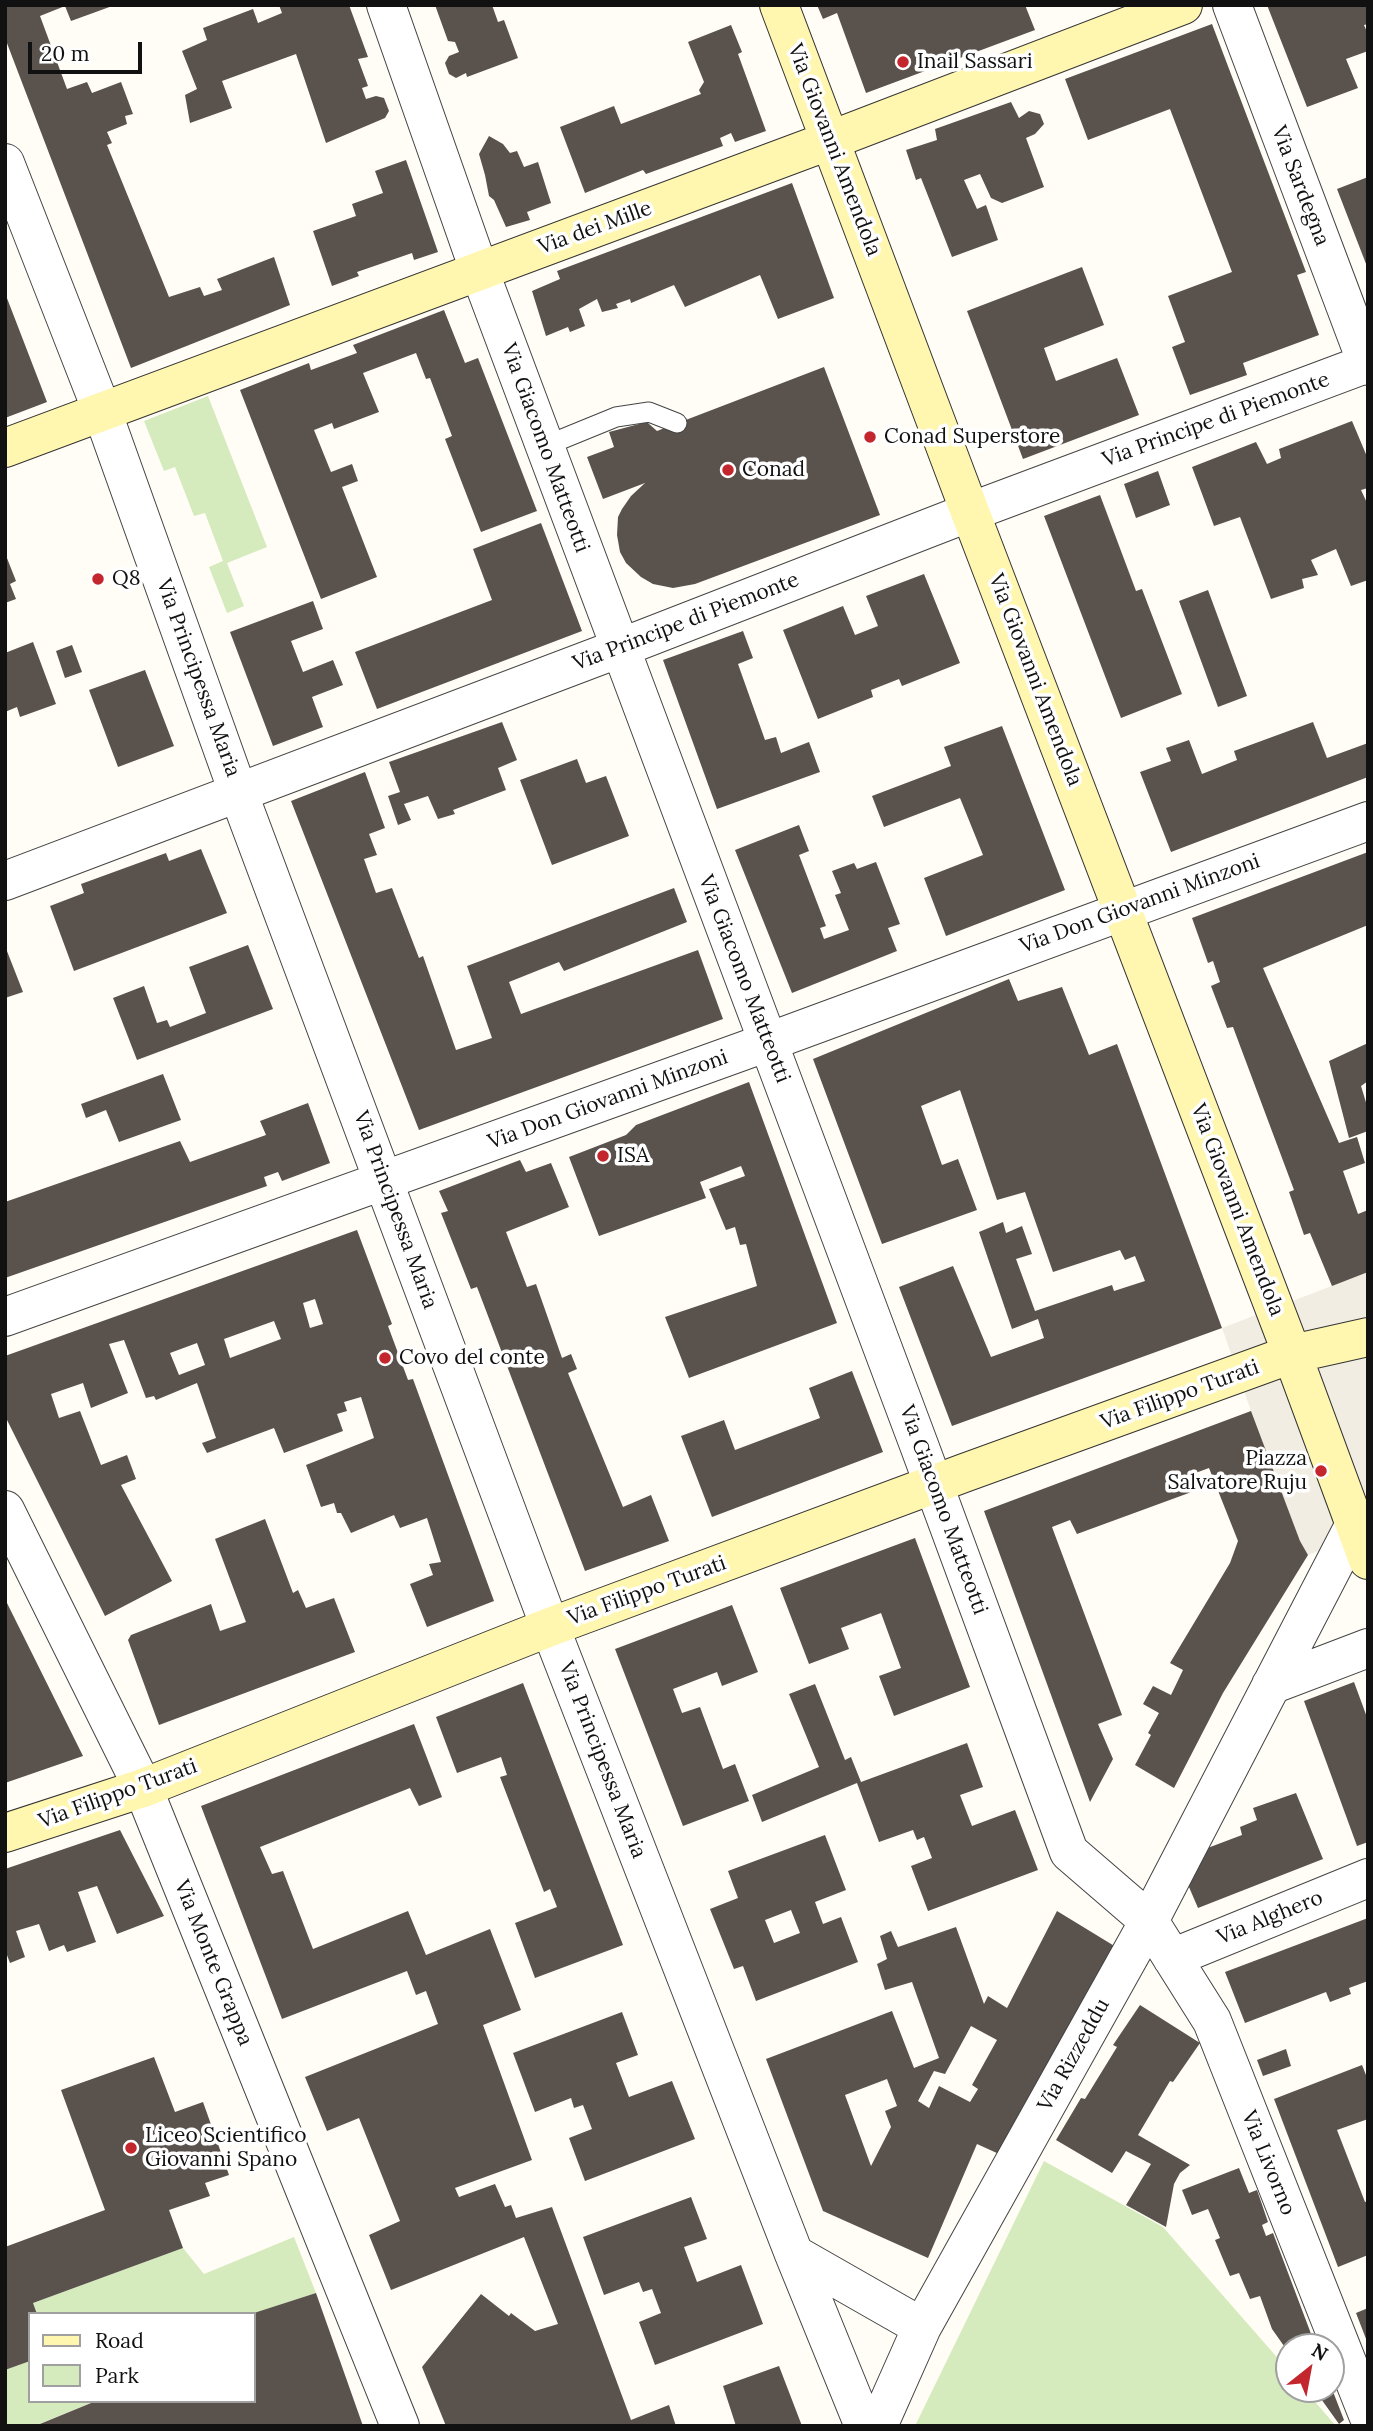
<!DOCTYPE html>
<html>
<head>
<meta charset="utf-8">
<style>
  body { margin:0 }
  #map { position:relative; width:1373px; height:2431px; overflow:hidden; background:#fffdf5; font-family:Lora,serif }
  canvas { display:block }
  .frame { position:absolute; inset:0; border:7px solid #111; pointer-events:none }
  .legend { position:absolute; left:28px; top:2312px; width:228px; height:91px; box-sizing:border-box; background:#fff; border:2px solid #a0a0a0; margin:0; padding:9px 12px; list-style:none; font-size:21px; color:#111 }
  .legend li { display:flex; align-items:center; gap:14px; height:35px }
  .legend b { width:35px; border:2px solid #a0a0a0 }
  .north { position:absolute; left:1275px; top:2333px; width:70px; height:70px; box-sizing:border-box; background:#fff; border:2px solid #a0a0a0; border-radius:50%; rotate:31deg; font-size:19px; font-weight:700; line-height:28px; text-align:center; color:#111 }
  .north::after { content:''; display:block; margin:auto; width:24px; height:32px; background:#c4262e; clip-path:polygon(50% 0,100% 100%,50% 72%,0 100%) }
  .scale { position:absolute; left:28px; top:42px; width:114px; height:32px; box-sizing:border-box; border:4px solid #111; border-top:0; padding-left:9px; font-size:21px; line-height:24px; white-space:nowrap; color:#111; -webkit-text-stroke:5px #fff; paint-order:stroke }
</style>
</head>
<body>
<div id="map">
<canvas width="1373" height="2431"></canvas>
<div class="frame"></div>
<ul class="legend">
<li><b style="height:9px;background:#fff6b0"></b>Road</li>
<li><b style="height:19px;background:#d5ebbd"></b>Park</li>
</ul>
<div class="north">N</div>
<div class="scale">20 m</div>
</div>
<script>
const g = document.querySelector('canvas').getContext('2d');
g.lineJoin = 'round';
function fillPath(path, color) { g.fillStyle = color; g.fill(path, 'evenodd'); }
const shape = rows => new Path2D(rows.map(r => 'M' + r).join(''));
function stroke(path, color, width, dash) { g.strokeStyle = color; g.lineWidth = width; g.lineCap = dash ? 'butt' : 'round'; g.setLineDash(dash || []); g.stroke(path); }
function label(font, color, halo, rows, align = 'center') {
  g.font = font + ' Lora,serif'; g.lineWidth = 7; g.setLineDash([]); g.textBaseline = 'middle'; g.strokeStyle = halo; g.fillStyle = color; for (const [text, x, y, turn = 0] of rows) {
    g.save(); g.translate(x, y); g.rotate((+turn || 0) * Math.PI / 180); g.textAlign = isNaN(turn) ? turn : align; if (halo) g.strokeText(text, 0, 0); g.fillText(text, 0, 0); g.restore();
  }
}
fillPath(shape([
  [208,396,267,547,227,563,244,606,227,613,209,567,223,561,205,513,194,516,175,467,164,471,144,421],
  [1044,2161,1163,2227,1289,2371,1289,2389,1304,2389,1336,2426,915,2426],
  [294,2237,316,2293,252,2314,37,2314,33,2303,183,2248,204,2274],
  [30,2361,30,2401,96,2401,34,2426,5,2426,5,2370]
]), '#d5ebbd');
fillPath(shape([
  [1368,1272,1368,1532,1308,1555,1300,1541,1251,1411,1222,1328]
]), '#f1ede2');
fillPath(shape([
  [5,5,115,5,71,21,65,6,40,16,67,89,87,82,92,93,121,82,133,114,125,116,127,124,107,132,112,143,107,145,169,297,200,287,204,296,222,290,217,279,274,257,290,305,131,368,5,38],
  [279,5,349,5,368,57,358,59,368,86,362,88,366,99,376,96,384,98,389,111,385,118,326,143,296,54,222,81,232,108,190,123,185,95,197,89,182,51,207,40,203,28,253,9,258,23,282,13],
  [435,5,492,5,498,22,504,20,518,58,467,77,466,73,456,78,449,74,445,63,449,56,459,52,455,42,448,41],
  [817,5,1025,5,1035,30,866,93,837,13,823,19],
  [1267,5,1368,5,1368,24,1364,25,1368,34,1368,51,1346,59,1358,88,1307,107],
  [1212,24,1306,272,1297,275,1319,335,1243,363,1247,375,1190,395,1172,347,1185,342,1168,296,1232,272,1170,109,1088,140,1065,79],
  [731,25,742,52,738,54,766,131,735,142,731,133,720,138,723,146,646,174,643,170,585,193,560,127,614,106,621,124,701,94,699,90,704,82,688,42],
  [1011,102,1019,118,1029,111,1040,114,1044,124,1035,134,1026,138,1044,187,1002,203,991,198,980,174,964,180,977,209,986,205,998,240,952,257,921,178,916,180,906,150,937,140,935,129],
  [489,136,503,144,510,153,517,151,524,167,538,162,551,203,527,212,530,220,506,227,494,200,489,196,485,175,479,154],
  [406,160,438,252,414,260,412,253,357,272,359,276,332,286,313,231,356,216,352,204,383,193,375,171],
  [1368,177,1368,269,1337,189],
  [792,183,834,298,778,319,760,275,685,307,674,285,631,303,630,299,616,304,618,308,602,312,597,299,579,309,585,326,570,332,568,327,546,336,532,291,560,279,557,271],
  [1082,267,1104,325,1044,348,1056,381,1117,358,1139,415,1023,459,967,311],
  [5,293,47,402,5,418],
  [444,310,465,363,478,358,537,511,481,532,445,439,452,436,430,378,426,379,416,353,363,373,379,412,334,429,332,423,314,430,331,472,352,464,358,481,342,487,377,577,321,599,240,390,309,363,311,370,357,353,353,345],
  [824,367,880,515,695,584,673,588,653,584,641,577,626,563,620,552,617,535,618,517,622,509,631,496,645,483,603,499,587,457,614,447,609,432,643,423,648,423,657,431],
  [1352,421,1368,459,1368,488,1361,490,1368,505,1368,580,1351,586,1336,549,1311,560,1318,575,1302,579,1304,588,1271,599,1240,517,1214,526,1192,467,1256,442,1267,464,1281,458,1279,449],
  [1158,471,1170,505,1136,518,1124,484],
  [1100,495,1136,591,1142,589,1182,694,1121,718,1044,516],
  [541,523,582,631,377,709,355,652,492,600,473,549],
  [5,553,16,581,10,584,16,599,5,603],
  [924,574,960,663,902,686,899,679,871,690,873,697,818,719,783,630,843,606,855,635,878,626,866,596],
  [1208,590,1247,696,1218,707,1179,601],
  [313,601,323,629,291,641,303,672,333,660,343,685,312,697,323,727,273,746,230,632],
  [743,631,753,658,738,664,765,740,776,737,781,753,809,742,820,772,717,809,663,660],
  [33,642,56,704,20,717,17,707,5,712,5,653],
  [72,645,82,672,65,678,56,651],
  [145,670,174,746,118,767,89,690],
  [502,722,517,760,498,768,506,790,453,810,455,814,438,819,428,796,404,804,411,820,398,825,388,796,400,792,389,762],
  [1313,722,1327,758,1368,743,1368,777,1171,852,1140,772,1171,761,1166,748,1189,740,1202,774,1237,760,1234,751],
  [1002,726,1065,890,946,936,924,878,983,855,960,798,884,827,872,796,951,766,944,747],
  [577,759,586,783,606,776,629,836,552,865,520,780],
  [365,772,385,828,369,834,377,855,364,859,376,893,392,888,419,958,423,956,456,1050,492,1038,467,966,674,888,687,922,564,971,559,962,509,982,521,1014,698,950,723,1019,419,1130,291,801],
  [799,825,809,851,799,855,826,926,820,928,824,939,849,930,835,895,841,893,832,871,854,863,857,869,876,862,900,924,888,928,897,951,792,993,735,850],
  [201,849,227,913,74,971,50,906,84,893,81,884,166,853,169,861],
  [1368,852,1368,925,1263,968,1339,1143,1357,1137,1365,1163,1343,1171,1358,1214,1368,1210,1368,1272,1332,1286,1310,1233,1304,1235,1289,1192,1294,1190,1233,1027,1227,1028,1211,986,1220,982,1213,961,1208,963,1192,918],
  [248,945,273,1009,137,1060,113,998,144,986,157,1023,167,1020,170,1027,206,1013,189,967],
  [5,946,23,992,5,998],
  [1009,979,1018,1001,1062,987,1089,1055,1117,1044,1222,1328,952,1426,899,1287,953,1266,991,1357,1044,1338,1038,1319,1012,1329,979,1232,1003,1222,1006,1233,1022,1226,1032,1254,1016,1259,1035,1311,1112,1285,1114,1291,1145,1281,1135,1256,1125,1260,1120,1250,1053,1272,1025,1192,997,1200,960,1090,921,1106,942,1165,958,1159,977,1210,882,1244,813,1059],
  [1368,1043,1368,1081,1361,1086,1368,1109,1368,1131,1349,1138,1329,1061],
  [163,1074,181,1120,119,1142,106,1110,86,1118,81,1104],
  [749,1082,837,1323,689,1378,665,1317,757,1286,746,1244,740,1245,735,1227,726,1230,709,1189,745,1176,741,1166,700,1182,706,1198,599,1236,569,1157,626,1135,636,1125],
  [308,1103,330,1163,282,1181,278,1172,264,1177,267,1186,5,1278,5,1202,180,1141,190,1162,266,1135,260,1121],
  [520,1160,526,1172,551,1163,569,1207,506,1232,527,1287,536,1284,562,1358,571,1354,577,1369,568,1373,623,1507,651,1495,669,1541,585,1571,477,1287,471,1289,441,1213,448,1211,439,1191],
  [357,1230,392,1324,388,1326,408,1380,413,1379,494,1601,427,1627,410,1584,433,1575,429,1564,441,1562,427,1518,400,1528,394,1515,351,1533,341,1513,337,1513,334,1503,321,1507,306,1465,374,1438,361,1397,344,1402,347,1411,337,1414,343,1431,284,1453,274,1428,207,1453,202,1443,216,1438,197,1383,156,1400,154,1396,146,1398,124,1340,109,1344,128,1393,91,1408,83,1383,51,1394,59,1418,80,1411,101,1465,127,1455,136,1479,121,1485,172,1581,105,1616,5,1416,5,1356],
  [315,1299,323,1324,310,1328,303,1303],
  [274,1321,281,1339,230,1358,224,1339],
  [197,1343,205,1365,179,1375,170,1353],
  [852,1371,883,1452,712,1517,681,1436,724,1420,735,1450,820,1418,809,1388],
  [1251,1411,1300,1541,1308,1555,1223,1693,1174,1788,1135,1765,1151,1735,1148,1733,1159,1713,1143,1704,1153,1686,1171,1695,1183,1670,1170,1663,1230,1563,1238,1541,1209,1468,1190,1475,1197,1490,1077,1534,1070,1520,1052,1527,1122,1715,1098,1724,1113,1759,1090,1802,984,1511],
  [265,1519,293,1593,298,1590,306,1608,334,1598,355,1652,159,1725,128,1640,131,1635,211,1604,220,1631,246,1622,215,1539],
  [915,1538,970,1687,894,1716,879,1676,901,1668,881,1613,841,1628,849,1649,809,1664,780,1588],
  [5,1599,83,1756,5,1783],
  [732,1605,758,1672,722,1686,717,1672,673,1689,682,1713,700,1707,723,1769,735,1764,749,1801,683,1826,615,1649],
  [1354,1682,1368,1720,1368,1842,1357,1846,1304,1701],
  [523,1683,623,1945,535,1978,515,1923,557,1907,550,1889,544,1892,500,1777,507,1775,501,1757,457,1773,436,1717],
  [815,1684,845,1760,851,1757,861,1782,967,1743,983,1787,960,1795,972,1826,1015,1810,1038,1870,928,1911,911,1866,932,1858,924,1837,917,1840,913,1830,879,1842,857,1783,762,1822,752,1795,819,1767,789,1694],
  [414,1724,442,1797,419,1806,410,1788,260,1847,272,1874,283,1871,313,1949,408,1911,426,1955,490,1929,521,2010,483,2025,532,2160,455,2188,459,2197,495,2184,505,2207,511,2205,516,2218,552,2207,631,2420,669,2405,676,2426,446,2426,422,2367,481,2294,509,2316,511,2313,535,2331,558,2324,524,2237,391,2290,369,2235,400,2221,359,2118,327,2131,305,2077,438,2024,426,1991,416,1995,407,1971,282,2019,201,1806],
  [1296,1793,1323,1859,1198,1908,1186,1880,1205,1849,1242,1835,1240,1827,1257,1820,1253,1808],
  [120,1830,164,1916,117,1934,97,1886,78,1892,96,1942,67,1952,64,1945,49,1951,39,1924,16,1931,25,1957,10,1963,5,1950,5,1869],
  [825,1835,846,1890,815,1902,823,1924,841,1917,858,1962,756,2001,743,1966,734,1969,710,1909,738,1898,728,1871],
  [791,1910,800,1933,774,1943,765,1920],
  [1057,1911,1116,1947,999,2154,977,2144,928,2258,823,2211,766,2059,892,2011,914,2068,939,2058,912,1982,885,1990,877,1964,887,1959,880,1936,891,1931,898,1947,956,1927,984,2004,988,1996,1007,2008],
  [971,2026,997,2040,972,2085,978,2089,970,2102,939,2086,929,2108,918,2101,934,2071,945,2074],
  [887,2079,897,2106,885,2111,891,2127,871,2166,845,2095],
  [1368,1918,1368,1981,1349,1988,1351,1994,1330,2002,1326,1992,1245,2023,1225,1972],
  [1140,2005,1200,2043,1173,2082,1170,2081,1138,2135,1190,2165,1180,2173,1174,2184,1166,2227,1126,2205,1151,2164,1126,2151,1112,2173,1056,2140,1081,2098,1085,2099,1117,2047,1113,2045],
  [622,2012,638,2055,616,2063,629,2097,672,2081,695,2139,585,2181,569,2138,592,2129,583,2105,574,2108,571,2098,535,2112,513,2053],
  [1286,2049,1291,2066,1263,2076,1257,2060],
  [154,2057,175,2112,203,2102,229,2175,205,2183,210,2196,169,2210,183,2248,33,2303,37,2314,30,2314,30,2361,5,2370,5,2247,105,2210,61,2090],
  [1362,2065,1368,2080,1368,2119,1337,2130,1365,2202,1368,2201,1368,2255,1338,2267,1274,2099],
  [1239,2168,1249,2193,1257,2190,1268,2222,1262,2225,1266,2236,1273,2233,1316,2347,1289,2347,1289,2353,1272,2329,1260,2296,1250,2299,1239,2273,1230,2276,1215,2240,1220,2238,1208,2209,1192,2215,1182,2190],
  [691,2197,707,2239,684,2247,697,2282,741,2265,763,2324,655,2365,639,2322,661,2313,652,2289,643,2292,639,2282,604,2295,583,2237],
  [316,2293,363,2426,35,2426,96,2401,254,2401,254,2313],
  [1368,2308,1368,2344,1356,2313],
  [779,2366,802,2426,736,2426,723,2386],
  [1314,2389,1332,2389,1344,2420,1339,2424]
]), '#5a524d');
const lane = shape([
  [545,446,616,417,649,412,677,423]
]);
const street = shape([
  [386,5,479,270,919,1445,1069,1852,1149,1921,1212,2021,1368,2415],
  [1232,5,1368,366],
  [5,163,102,411,238,792,550,1627,794,2254,864,2426],
  [5,881,620,648,970,512,1368,363],
  [5,1317,768,1042,1368,821],
  [5,1510,143,1788,400,2426],
  [1271,1685,1368,1648],
  [1172,1958,1368,1878],
  [794,2254,922,2327],
  [878,2426,922,2327,1149,1921,1355,1524]
]);
const secondary = shape([
  [779,5,970,512,1292,1354,1368,1560],
  [5,448,831,140,1183,5],
  [5,1833,143,1788,550,1627,964,1473,1292,1354,1368,1337]
]);
stroke(lane, '#444', 21);
stroke(street, '#444', 40);
stroke(secondary, '#333', 40);
stroke(lane, '#fff', 19);
stroke(street, '#fff', 38);
stroke(secondary, '#fff6b0', 38);
for (const [x, y, r, color] of [
  [903,62,7,"#c4262e"],
  [870,437,7,"#c4262e"],
  [728,470,7,"#c4262e"],
  [98,579,7,"#c4262e"],
  [603,1156,7,"#c4262e"],
  [385,1358,7,"#c4262e"],
  [1321,1471,7,"#c4262e"],
  [131,2148,7,"#c4262e"]
]) { const dot = new Path2D(); dot.arc(x, y, r, 0, 2 * Math.PI); g.fillStyle = color; g.fill(dot); stroke(dot, '#fff', 2.5); }
label('21px', '#111', '#fff', [
  ["Inail Sassari",917,62],
  ["Conad Superstore",884,437],
  ["Conad",742,470],
  ["Q8",112,579],
  ["ISA",617,1156],
  ["Covo del conte",399,1358],
  ["Piazza",1307,1459,"right"],
  ["Salvatore Ruju",1307,1483,"right"],
  ["Liceo Scientifico",145,2136],
  ["Giovanni Spano",145,2160]
], 'left');
label('21px', '#111', '#fff', [
  ["Via Giovanni Amendola",834,150,69],
  ["Via Sardegna",1300,186,69],
  ["Via dei Mille",595,228,-20],
  ["Via Principe di Piemonte",1216,420,-20],
  ["Via Giacomo Matteotti",545,448,70],
  ["Via Principe di Piemonte",686,622,-21],
  ["Via Principessa Maria",198,678,70],
  ["Via Giovanni Amendola",1035,680,69],
  ["Via Don Giovanni Minzoni",1140,904,-20],
  ["Via Giacomo Matteotti",744,979,69],
  ["Via Don Giovanni Minzoni",608,1100,-20],
  ["Via Principessa Maria",395,1210,70],
  ["Via Giovanni Amendola",1237,1210,69],
  ["Via Filippo Turati",1180,1395,-20],
  ["Via Giacomo Matteotti",943,1510,70],
  ["Via Filippo Turati",647,1591,-20],
  ["Via Principessa Maria",602,1760,69],
  ["Via Filippo Turati",118,1794,-20],
  ["Via Alghero",1270,1918,-22],
  ["Via Monte Grappa",213,1963,68],
  ["Via Rizzeddu",1074,2055,-61],
  ["Via Livorno",1268,2163,68]
]);
</script>
</body>
</html>
